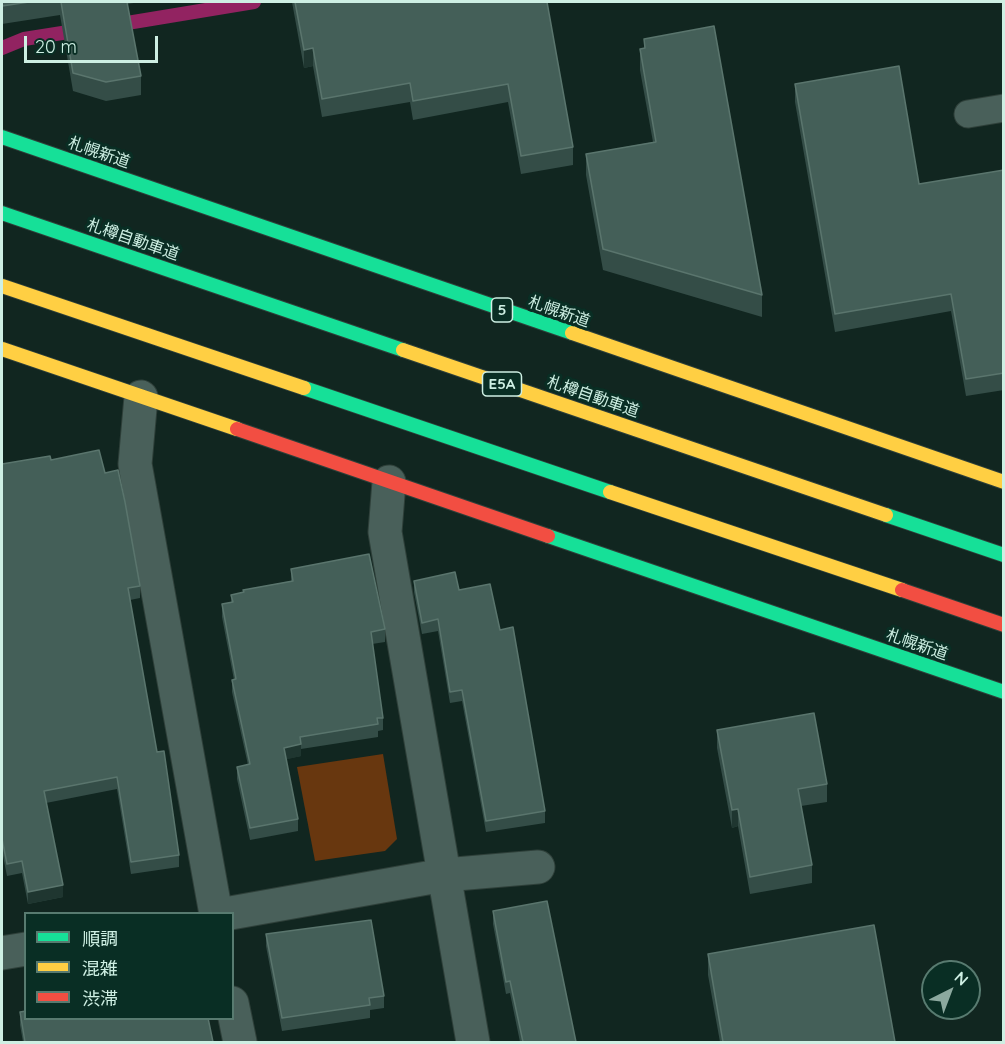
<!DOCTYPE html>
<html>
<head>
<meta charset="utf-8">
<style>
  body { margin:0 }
  #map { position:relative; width:1005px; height:1044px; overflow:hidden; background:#112620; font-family:Quicksand,"Noto Sans JP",sans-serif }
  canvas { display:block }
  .frame { position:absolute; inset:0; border:3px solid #ceefe3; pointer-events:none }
  .legend { position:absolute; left:24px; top:912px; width:210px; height:108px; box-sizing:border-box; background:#092e24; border:2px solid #587b70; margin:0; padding:8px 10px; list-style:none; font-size:18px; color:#ceefe3 }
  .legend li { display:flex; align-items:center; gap:12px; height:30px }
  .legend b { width:30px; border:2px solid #587b70 }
  .north { position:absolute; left:921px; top:960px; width:60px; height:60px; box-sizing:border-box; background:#092e24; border:2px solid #587b70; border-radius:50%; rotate:42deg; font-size:16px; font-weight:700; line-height:24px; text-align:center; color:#ceefe3 }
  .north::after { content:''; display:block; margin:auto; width:21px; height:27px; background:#8ca99f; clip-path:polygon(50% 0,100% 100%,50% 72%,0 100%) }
  .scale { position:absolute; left:24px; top:36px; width:134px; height:27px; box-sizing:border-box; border:3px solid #ceefe3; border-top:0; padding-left:8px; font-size:18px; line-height:21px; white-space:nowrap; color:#ceefe3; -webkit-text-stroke:4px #092e24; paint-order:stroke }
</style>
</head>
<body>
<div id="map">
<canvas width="1005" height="1044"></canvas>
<div class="frame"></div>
<ul class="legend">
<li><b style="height:8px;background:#16e098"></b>順調</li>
<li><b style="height:8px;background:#ffcf43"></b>混雑</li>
<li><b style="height:8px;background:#f24e42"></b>渋滞</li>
</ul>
<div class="north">N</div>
<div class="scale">20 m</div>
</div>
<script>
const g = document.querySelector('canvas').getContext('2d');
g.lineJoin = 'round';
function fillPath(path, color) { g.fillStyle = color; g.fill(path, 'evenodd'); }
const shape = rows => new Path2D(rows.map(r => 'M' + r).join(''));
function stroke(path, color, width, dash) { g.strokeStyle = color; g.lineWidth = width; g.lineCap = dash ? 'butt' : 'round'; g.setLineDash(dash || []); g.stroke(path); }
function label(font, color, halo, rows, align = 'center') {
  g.font = font + ' Quicksand,"Noto Sans JP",sans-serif'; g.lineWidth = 6; g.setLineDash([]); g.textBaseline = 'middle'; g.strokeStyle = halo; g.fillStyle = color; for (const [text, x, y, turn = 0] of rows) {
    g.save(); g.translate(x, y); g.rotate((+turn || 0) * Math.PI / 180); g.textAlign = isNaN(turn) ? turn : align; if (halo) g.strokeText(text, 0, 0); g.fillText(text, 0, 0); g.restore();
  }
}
fillPath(shape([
  [383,754,397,839,385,851,315,861,297,767]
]), '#68370f');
stroke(shape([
  [115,25,254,2],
  [2,48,24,39,81,30]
]), '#922361', 14);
const lane = shape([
  [968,114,1004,108]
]);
const street = shape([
  [141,397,135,464,216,914],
  [389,482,385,532,473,1042],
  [225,914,444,875,538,867],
  [2,953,26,949],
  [232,1003,240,1042]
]);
const fast = shape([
  [2,137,572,333],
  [2,213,403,350],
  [304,388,610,492],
  [886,515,1004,555],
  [548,536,1004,692]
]);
const slow = shape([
  [2,286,304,388],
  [572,333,1004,482],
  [2,349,237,429],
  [403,350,886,515],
  [610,492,902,590]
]);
const jam = shape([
  [237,429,548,536],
  [902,590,1004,625]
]);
stroke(lane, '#2f403a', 29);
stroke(street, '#2f403a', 35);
stroke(fast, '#2f403a', 16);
stroke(slow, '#2f403a', 16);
stroke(jam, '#2f403a', 16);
stroke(lane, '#49605a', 27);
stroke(street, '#49605a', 33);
stroke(fast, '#16e098', 14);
stroke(slow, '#ffcf43', 14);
stroke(jam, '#f24e42', 14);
fillPath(shape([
  [2,2,140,2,127,4,141,76,141,95,106,101,73,91,60,15,2,24],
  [292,2,547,2,573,147,573,165,521,174,508,102,413,120,410,102,322,117,313,66,304,68],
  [644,39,762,295,762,317,603,270,586,175,586,154,653,142,640,70,640,49,644,48],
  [795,84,919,184,1004,170,1004,390,966,396,951,311,835,332,795,102],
  [51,460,105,473,140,586,140,598,130,600,157,752,179,855,179,867,131,874,117,789,46,803,63,897,28,904,22,873,7,876,2,851,2,464],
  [291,569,385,629,385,642,372,644,383,718,383,730,378,731,378,737,301,749,301,756,286,759,298,819,298,831,250,840,237,779,237,767,248,765,232,692,232,680,234,680,222,617,222,604,231,602,231,595,243,592,243,590,291,581],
  [414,581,459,590,500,630,545,811,545,823,486,832,462,701,450,703,438,631,422,634,414,592],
  [717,730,827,784,827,802,801,806,812,865,812,883,750,894,738,826,732,828,717,748],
  [493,911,576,1042,520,1042,510,993,506,994,493,924],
  [266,934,384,996,384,1008,370,1010,370,1018,282,1031,266,946],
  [708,954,895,1042,720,1042,708,975],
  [20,1012,213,1042,23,1042,20,1025]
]), '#344d47');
fillPath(shape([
  [313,48,313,66,304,68,304,50],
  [301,744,301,756,284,760,284,748],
  [738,809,738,826,732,828,732,810],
  [63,885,63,897,28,904,28,892]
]), '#1f3630');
const building = shape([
  [2,2,29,2,2,6,2,2],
  [61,2,127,2,141,76,106,82,73,73,61,2],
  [295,2,547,2,573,147,521,156,508,84,413,101,410,83,322,99,313,48,304,50,295,2],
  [714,26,762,295,603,249,586,154,656,142,640,49,645,48,644,39,714,26],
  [899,66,919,184,1004,170,1004,373,966,379,951,294,835,314,795,84,899,66],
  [99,450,105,473,118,470,125,502,140,586,128,588,157,752,164,751,179,855,131,862,117,777,44,791,63,885,28,892,22,861,7,864,2,839,2,464,50,456,51,460,99,450],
  [369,554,385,629,371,632,383,718,377,718,378,724,300,737,301,744,284,748,298,819,250,828,237,767,250,764,232,680,236,679,222,604,233,602,231,595,244,592,243,590,293,581,291,569,369,554],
  [455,572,459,590,490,584,500,630,513,627,545,811,486,821,462,690,450,692,438,619,422,623,414,581,455,572],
  [814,713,827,784,798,789,812,865,750,877,738,809,732,810,717,730,814,713],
  [547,901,576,1042,523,1042,510,981,506,982,493,911,547,901],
  [371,920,384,996,369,998,370,1005,282,1018,266,934,371,920],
  [874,925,895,1042,723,1042,708,954,874,925],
  [26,1011,26,1018,208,1018,213,1042,25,1042,20,1012,26,1011]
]);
fillPath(building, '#445f58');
stroke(building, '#5a756d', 1.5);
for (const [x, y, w] of [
  [502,310,21],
  [502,384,39]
]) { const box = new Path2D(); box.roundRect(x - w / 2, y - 12, w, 24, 4.5); g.fillStyle = '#092e24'; g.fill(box); stroke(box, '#ceefe3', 1.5); }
label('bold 15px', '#ceefe3', null, [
  ["5",502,310],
  ["E5A",502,384]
]);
label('16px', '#ceefe3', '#092e24', [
  ["札幌新道",99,153,19],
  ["札樽自動車道",133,240,19],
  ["札幌新道",559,312,19],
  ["札樽自動車道",593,397,19],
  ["札幌新道",917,645,19]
]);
</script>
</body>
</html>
